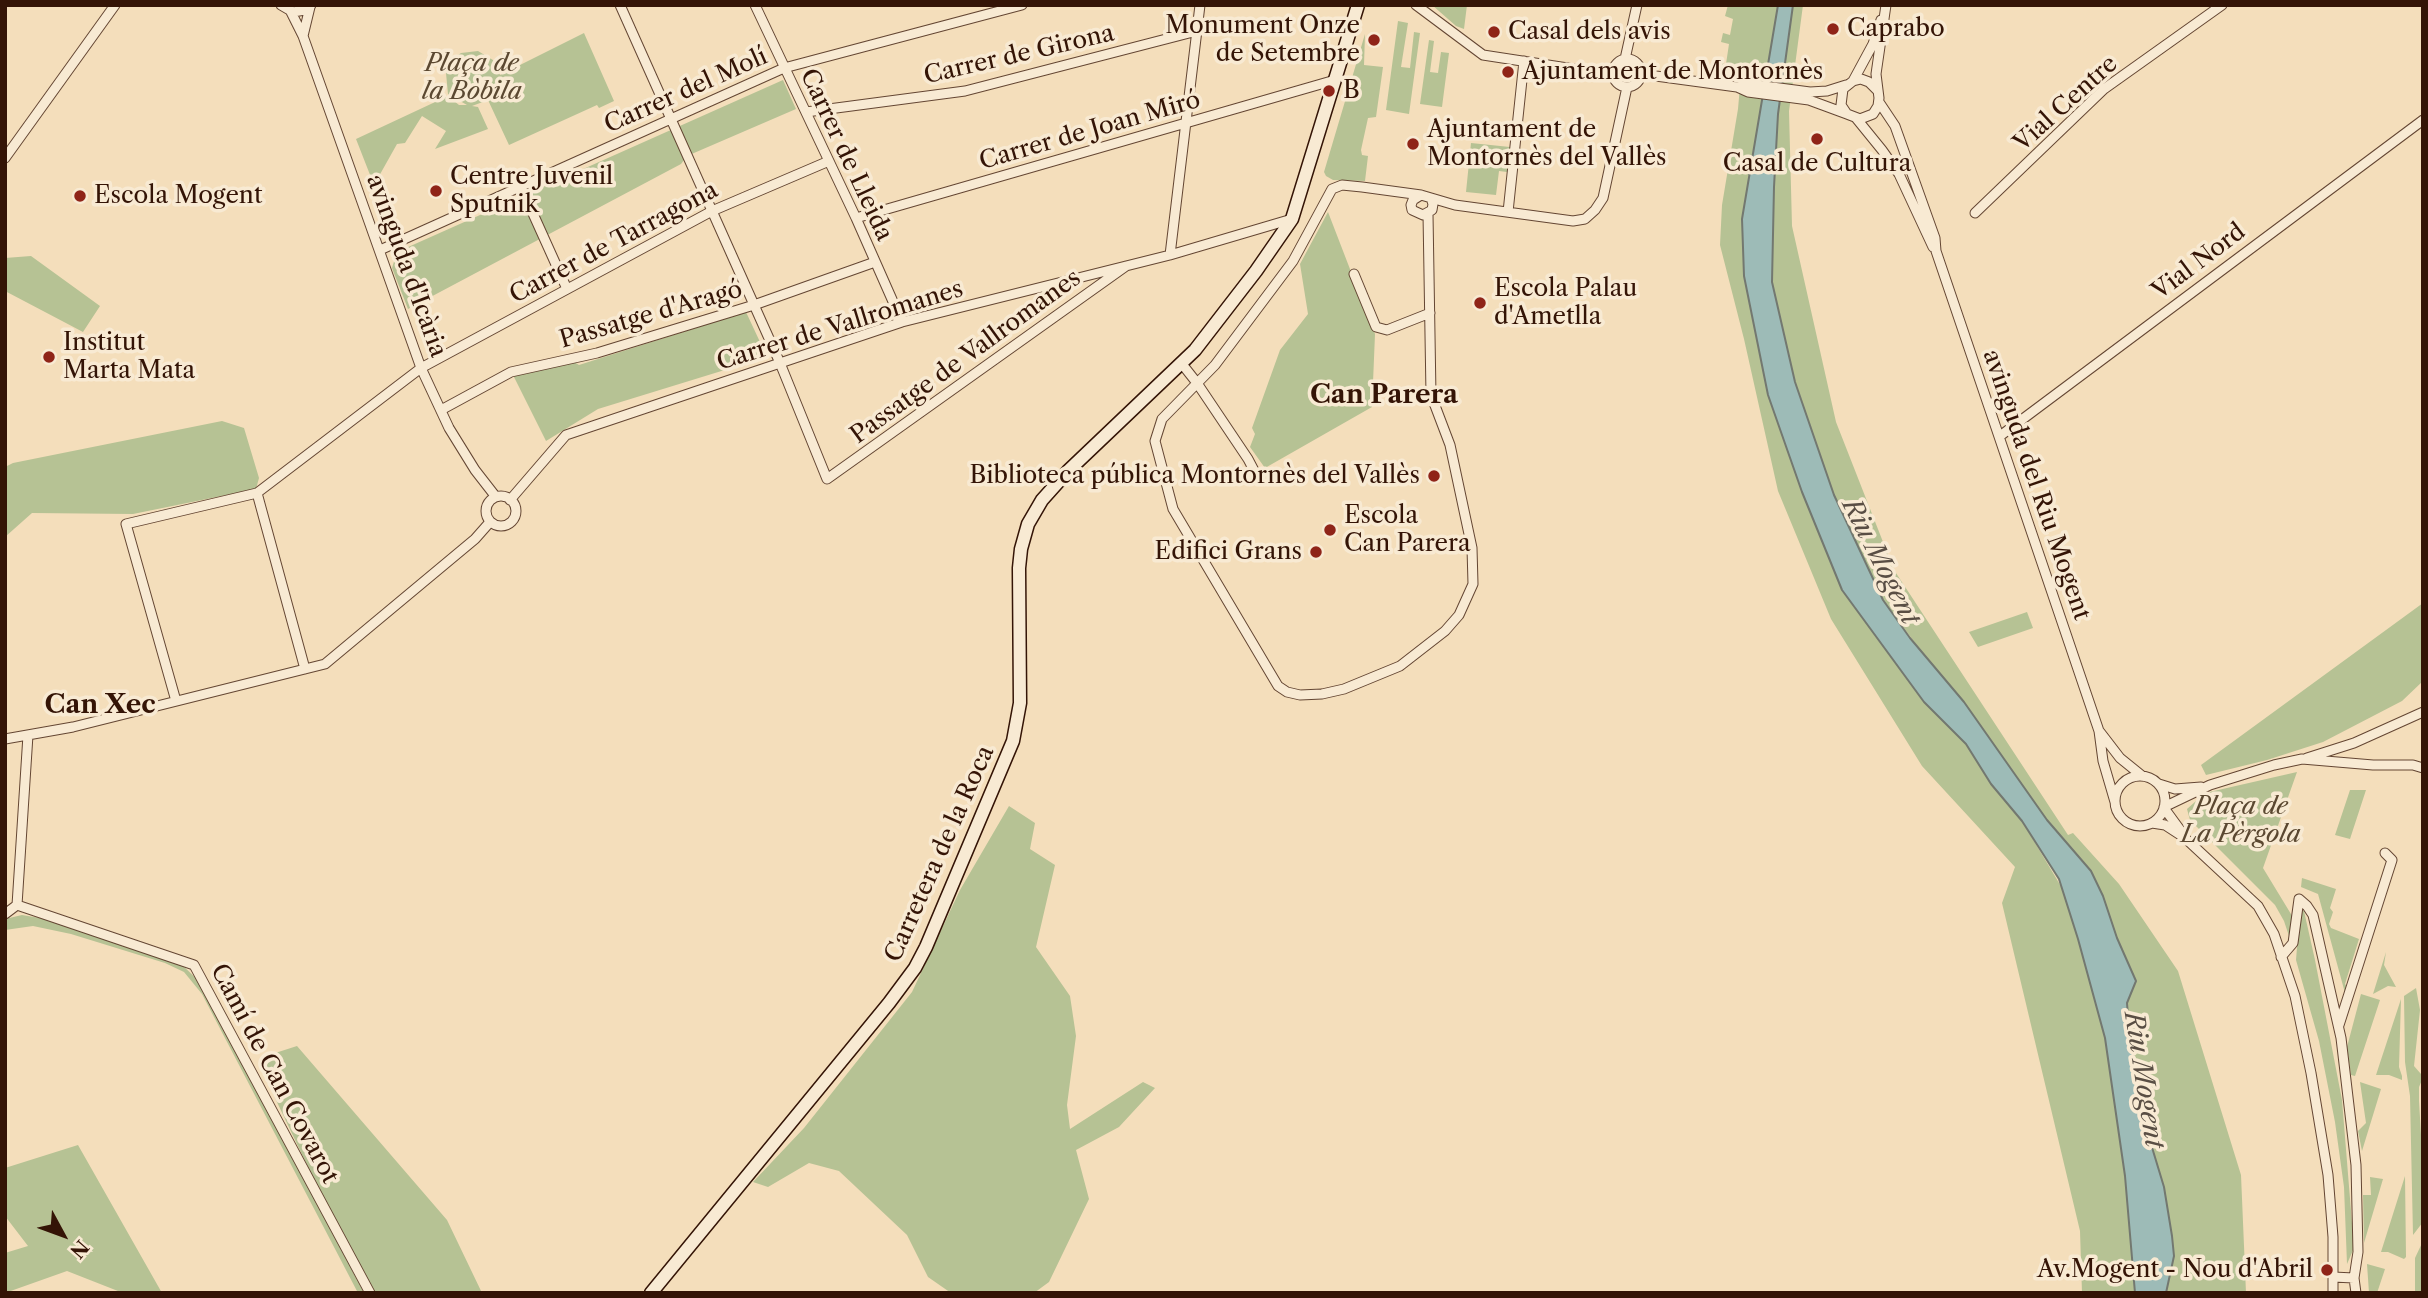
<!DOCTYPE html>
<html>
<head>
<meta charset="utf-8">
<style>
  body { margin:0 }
  #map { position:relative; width:2428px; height:1298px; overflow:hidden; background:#f4debb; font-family:"Libre Caslon Text",serif }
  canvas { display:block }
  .frame { position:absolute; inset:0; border:7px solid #341406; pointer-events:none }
  .north { position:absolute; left:28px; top:1200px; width:70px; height:70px; -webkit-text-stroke:5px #f8ead3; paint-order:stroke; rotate:131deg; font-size:19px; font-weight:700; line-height:28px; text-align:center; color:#341406 }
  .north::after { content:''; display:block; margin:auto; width:24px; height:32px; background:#341406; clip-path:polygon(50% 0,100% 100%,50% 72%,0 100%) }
</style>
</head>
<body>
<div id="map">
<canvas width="2428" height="1298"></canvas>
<div class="frame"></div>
<div class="north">N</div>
</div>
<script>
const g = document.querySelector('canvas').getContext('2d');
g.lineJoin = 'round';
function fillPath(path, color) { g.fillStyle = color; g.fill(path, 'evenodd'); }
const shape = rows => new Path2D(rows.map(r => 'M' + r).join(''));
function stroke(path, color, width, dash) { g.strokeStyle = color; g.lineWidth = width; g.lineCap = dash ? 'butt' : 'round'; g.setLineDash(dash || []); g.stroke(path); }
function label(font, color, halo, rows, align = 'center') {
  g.font = font + ' "Libre Caslon Text",serif'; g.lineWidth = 7; g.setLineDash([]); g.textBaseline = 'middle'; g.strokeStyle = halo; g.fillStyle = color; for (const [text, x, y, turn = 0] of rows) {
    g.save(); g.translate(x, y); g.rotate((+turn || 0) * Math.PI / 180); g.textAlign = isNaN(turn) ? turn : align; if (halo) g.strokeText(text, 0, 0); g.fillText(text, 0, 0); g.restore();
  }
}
fillPath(shape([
  [1432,5,1467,5,1464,29,1456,26],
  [1728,5,1778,5,1742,219,1744,276,1768,395,1842,590,1924,702,1966,744,1991,784,2022,821,2062,888,2078,939,2105,1038,2125,1176,2135,1293,2082,1293,2080,1231,2002,903,2015,867,1922,766,1831,619,1778,491,1744,339,1720,245,1722,205,1738,109,1742,63,1734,70,1717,67,1718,63,1726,64,1729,44,1721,42,1723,33,1730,35,1733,19,1725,16],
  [1793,5,1803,5,1789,111,1792,226,1836,422,1894,570,2068,835,2073,833,2119,884,2178,971,2241,1175,2246,1293,2166,1293,2174,1256,2172,1236,2164,1187,2144,1121,2130,1044,2127,1003,2136,981,2117,938,2103,896,2091,872,2047,820,1883,600,1834,495,1795,382,1772,282,1774,187,1778,114],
  [1398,21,1408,23,1401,67,1410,68,1414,32,1420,33,1409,114,1386,110],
  [584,33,614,101,599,108,597,105,509,145,488,100,472,106,478,107,488,129,435,149,446,131,422,116,405,143,397,144,374,185,356,139,448,96,459,105,467,105,448,94,446,73,454,58,461,53,478,51,493,60,500,75],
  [1365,34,1364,65,1383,67,1376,117,1368,118,1361,150,1362,155,1368,156,1365,181,1333,180,1326,176,1324,172],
  [1429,40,1434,41,1430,72,1438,73,1441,52,1449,53,1442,107,1420,104],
  '1620 74a8 8 0 1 1 16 0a8 8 0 1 1-16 0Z',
  [783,80,796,109,687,156,681,164,408,309,392,268,397,252],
  [1471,143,1510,147,1507,172,1499,171,1496,195,1466,192],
  [1328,212,1375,334,1372,407,1265,468,1250,447,1255,434,1252,428,1280,350,1308,314,1300,264],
  [31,256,100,306,83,332,5,291,5,258],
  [746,312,767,357,598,409,546,441,513,375,571,360,579,365],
  [222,421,244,428,259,478,256,489,133,514,32,513,5,537,5,467,13,463],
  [2423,603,2423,681,2402,701,2323,742,2267,760,2206,775,2201,765],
  [2027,612,2033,628,1978,647,1969,632],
  [2297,772,2263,868,2294,919,2293,934,2289,936,2284,921,2275,905,2190,820,2187,809,2205,793],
  [2350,790,2366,790,2350,839,2335,835],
  [1009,806,1035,823,1030,849,1055,865,1036,947,1070,996,1076,1036,1067,1105,1070,1129,1143,1082,1155,1088,1119,1127,1076,1150,1089,1199,1049,1282,1034,1293,951,1293,928,1277,907,1235,839,1171,809,1163,768,1187,753,1182,804,1128,912,992,960,890],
  [2302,878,2336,889,2330,908,2333,912,2329,924,2331,928,2359,939,2345,984,2348,988,2345,993,2318,894,2301,887],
  [2300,911,2304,911,2315,960,2342,1100,2354,1248,2347,1264,2344,1187,2335,1122,2319,1041,2296,960],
  [22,915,46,919,180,963,200,982,364,1293,358,1293,202,994,184,972,165,963,71,934,33,926,5,930,5,919],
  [2386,952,2384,965,2396,987,2388,986,2373,994],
  [2416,988,2420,1010,2414,1066,2421,1074,2422,1080,2419,1087,2419,1101,2423,1169,2423,1222,2413,1235,2410,1096,2405,1062,2404,996],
  [2361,994,2380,1000,2355,1076,2351,1075,2347,1047],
  [2401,999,2399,1067,2402,1076,2402,1080,2389,1075,2376,1075],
  [297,1046,447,1220,482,1293,368,1293,265,1077,269,1055],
  [2360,1082,2381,1089,2362,1151,2358,1131,2366,1123],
  [78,1145,162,1293,123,1293,67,1271,5,1293,5,1253,28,1246,5,1216,5,1168],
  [2405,1176,2406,1257,2404,1259,2388,1252,2381,1252],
  [2370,1177,2383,1179,2364,1243,2363,1195,2371,1195],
  [2423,1241,2423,1293,2415,1293,2415,1258],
  [2367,1264,2385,1269,2377,1293,2369,1293]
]), '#b6c294');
const water = shape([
  [1778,5,1793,5,1778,114,1774,187,1772,282,1795,382,1834,495,1883,600,1910,638,1964,702,2047,820,2091,871,2103,896,2117,938,2136,981,2127,1003,2130,1044,2137,1070,2144,1121,2164,1187,2172,1236,2174,1256,2166,1293,2135,1293,2125,1176,2105,1038,2078,939,2059,879,2022,821,1991,784,1966,744,1924,702,1842,590,1802,492,1768,395,1744,276,1742,219,1778,5]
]);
fillPath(water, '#9dbbb7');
stroke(water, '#737870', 2);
const street = shape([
  [281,5,293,12,305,10,311,5],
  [620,5,780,363,827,479,1126,266],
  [755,5,856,218,902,322],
  [1416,5,1483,55,1613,75],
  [291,12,303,36,421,368,449,428,475,470,496,497],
  [303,36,310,7],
  '1613 73a14 14 0 1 1 28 0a14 14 0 1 1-28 0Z',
  [1625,59,1637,5],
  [1641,74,1737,87,1748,92,1809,100,1847,114],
  [1853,81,1873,44,1881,20],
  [1737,87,1749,84,1810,92,1827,91,1846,85],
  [1878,91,1869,82,1861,79,1853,81,1843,89,1841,105,1847,114,1860,119,1873,114,1878,106,1879,98,1876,74,1886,5],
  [1879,102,1895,126,1935,238,1936,251,2099,731,2103,761,2115,802],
  [806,112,965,91,1197,31],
  [1856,118,1882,150,1899,174,1933,247],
  [5,158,115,5],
  [521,187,567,289],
  [1421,195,1413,200,1411,205,1412,210,1423,215,1432,210,1433,204,1431,198],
  [1508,212,1524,61],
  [1975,213,2104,89,2222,5],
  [1428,214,1431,395,1450,445,1472,548,1473,584,1459,615,1445,631,1400,666,1344,689,1322,694,1300,695,1287,692,1278,686,1173,509,1155,441,1162,419,1215,365,1293,261,1332,189,1342,185,1362,187,1421,195,1455,205,1573,221,1585,219,1595,210,1603,198,1627,87],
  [856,218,1335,80],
  [380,250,784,68,1022,5],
  [1170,255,1200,5],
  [1354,274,1376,327,1387,330,1430,313],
  [1182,364,1197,383,1248,459,1258,478],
  [441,410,511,372,597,353,754,305,875,262],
  [2000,436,2423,120],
  [257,493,305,669],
  '486 511a15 15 0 1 1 30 0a15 15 0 1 1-30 0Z',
  [510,500,566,435,902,322,1170,255,1292,219],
  [176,701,126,524,257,493,421,368,712,211,829,161],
  [2100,732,2120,758,2141,775],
  [5,739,73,727,325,664,475,539,490,522],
  [2307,758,2354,743,2423,712],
  '2115 801a25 25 0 1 1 50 0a25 25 0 1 1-50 0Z',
  [2159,784,2175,789,2201,787],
  [2164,807,2210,785,2274,765,2302,759,2373,765,2413,765,2423,768],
  [2164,808,2183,834],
  [2152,823,2165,825,2185,838,2258,906,2274,934,2295,996,2311,1073,2328,1175,2333,1237,2333,1293],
  [2299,899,2307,906,2313,915,2341,1038,2356,1165,2358,1252,2354,1278,2356,1293],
  [17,905,194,965,370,1293],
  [17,905,28,735],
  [5,914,17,905],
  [2281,957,2293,943,2299,899],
  [2339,1025,2392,860,2385,853],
  [2333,1277,2354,1278]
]);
const secondary = shape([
  [651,1293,889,1003,915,968,926,947,1013,741,1020,703,1019,568,1021,549,1028,524,1042,500,1068,471,1195,350,1256,271,1292,219,1358,5]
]);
stroke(street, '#644633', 11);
stroke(secondary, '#341406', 15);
stroke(street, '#f8ead3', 9);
stroke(secondary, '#f8ead3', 12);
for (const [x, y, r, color] of [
  [1833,29,7,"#8f2418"],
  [1494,32,7,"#8f2418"],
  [1374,40,7,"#8f2418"],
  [1508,72,7,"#8f2418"],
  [1329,91,7,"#8f2418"],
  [1817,139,7,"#8f2418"],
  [1413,144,7,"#8f2418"],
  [436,191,7,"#8f2418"],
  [80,196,7,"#8f2418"],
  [1480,303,7,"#8f2418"],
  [49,357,7,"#8f2418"],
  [1434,476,7,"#8f2418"],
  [1330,530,7,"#8f2418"],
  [1316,552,7,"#8f2418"],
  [2327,1270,7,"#8f2418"]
]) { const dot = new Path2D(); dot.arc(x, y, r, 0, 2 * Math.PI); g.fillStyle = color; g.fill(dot); stroke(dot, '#f8ead3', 2.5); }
label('24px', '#341406', '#f8ead3', [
  ["Monument Onze",1360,26,"right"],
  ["de Setembre",1360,54,"right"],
  ["Caprabo",1847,29],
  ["Casal dels avis",1508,32],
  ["Ajuntament de Montornès",1522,72],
  ["B",1343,91],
  ["Ajuntament de",1427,130],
  ["Montornès del Vallès",1427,158],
  ["Casal de Cultura",1817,164,"center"],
  ["Centre Juvenil",450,177],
  ["Sputnik",450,205],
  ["Escola Mogent",94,196],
  ["Escola Palau",1494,289],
  ["d'Ametlla",1494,317],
  ["Institut",63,343],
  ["Marta Mata",63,371],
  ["Biblioteca pública Montornès del Vallès",1420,476,"right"],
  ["Escola",1344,516],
  ["Can Parera",1344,544],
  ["Edifici Grans",1302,552,"right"],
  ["Av.Mogent - Nou d'Abril",2313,1270,"right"]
], 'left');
label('24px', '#341406', '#f8ead3', [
  ["Carrer de Girona",1019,55,-13],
  ["Carrer del Molí",686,91,-24],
  ["Vial Centre",2066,104,-42],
  ["Carrer de Joan Miró",1090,131,-16],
  ["Carrer de Lleida",846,155,65],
  ["Carrer de Tarragona",614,243,-28],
  ["Vial Nord",2199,262,-37],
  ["avinguda d'Icària",406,266,70],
  ["Passatge d'Aragó",651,315,-16],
  ["Carrer de Vallromanes",840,326,-17],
  ["Passatge de Vallromanes",966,357,-36],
  ["avinguda del Riu Mogent",2036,485,71],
  ["Carretera de la Roca",940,854,-66],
  ["Camí de Can Covarot",274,1074,62]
]);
label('italic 24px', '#5b4831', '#f8ead3', [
  ["Plaça de",472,64],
  ["la Bòbila",472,92],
  ["Plaça de",2241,807],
  ["La Pèrgola",2241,835]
]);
label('bold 26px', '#341406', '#f8ead3', [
  ["Can Parera",1384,395],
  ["Can Xec",100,705]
]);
label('italic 26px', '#594e44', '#f8ead3', [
  ["Riu Mogent",1880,562,63],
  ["Riu Mogent",2143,1080,81]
]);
</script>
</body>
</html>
